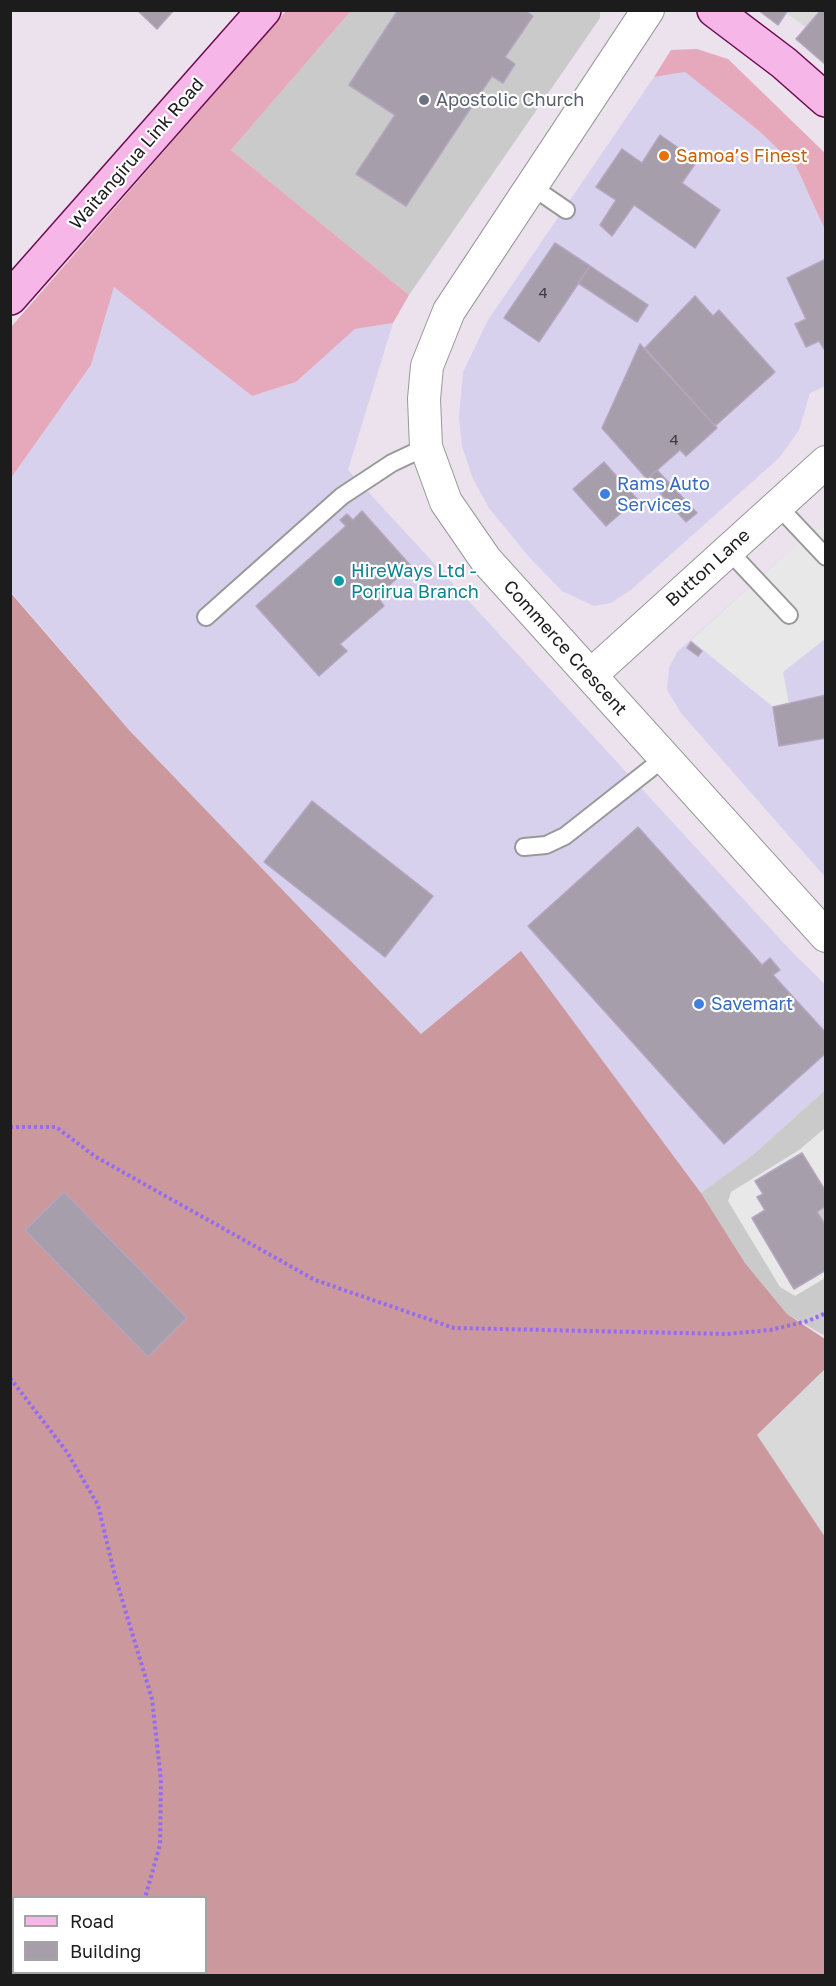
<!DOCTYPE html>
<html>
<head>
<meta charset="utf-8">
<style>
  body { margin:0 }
  #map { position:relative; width:836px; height:1986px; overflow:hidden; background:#ebe2ed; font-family:"Golos Text",sans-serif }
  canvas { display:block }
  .frame { position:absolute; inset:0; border:12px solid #1c1c1c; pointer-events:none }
  .legend { position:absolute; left:12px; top:1896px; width:195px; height:78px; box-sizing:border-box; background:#fff; border:2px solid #a4a4a4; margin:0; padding:8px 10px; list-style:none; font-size:18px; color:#1c1c1c }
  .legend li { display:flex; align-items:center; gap:12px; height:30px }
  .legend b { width:30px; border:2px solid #a4a4a4 }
</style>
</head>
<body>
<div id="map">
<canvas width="836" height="1986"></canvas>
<div class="frame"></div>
<ul class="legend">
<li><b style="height:8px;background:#f6b6e7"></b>Road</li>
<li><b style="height:16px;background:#a69eab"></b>Building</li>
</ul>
</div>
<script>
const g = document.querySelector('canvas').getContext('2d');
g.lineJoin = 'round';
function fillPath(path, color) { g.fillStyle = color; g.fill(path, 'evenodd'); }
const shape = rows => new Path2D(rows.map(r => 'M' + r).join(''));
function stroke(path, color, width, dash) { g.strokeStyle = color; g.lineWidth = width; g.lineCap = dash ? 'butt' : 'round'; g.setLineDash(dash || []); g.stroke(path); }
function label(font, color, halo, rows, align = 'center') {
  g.font = font + ' "Golos Text",sans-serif'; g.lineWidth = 4.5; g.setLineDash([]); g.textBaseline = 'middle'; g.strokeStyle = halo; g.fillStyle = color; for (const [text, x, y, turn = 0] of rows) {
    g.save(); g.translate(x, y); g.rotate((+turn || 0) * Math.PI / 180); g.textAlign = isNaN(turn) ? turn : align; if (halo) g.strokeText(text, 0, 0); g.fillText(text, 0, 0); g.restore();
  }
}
fillPath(shape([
  [783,11,825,11,820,37],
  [825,1369,825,1537,757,1435]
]), '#d9d9da');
fillPath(shape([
  [685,72,759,131,796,166,825,230,825,386,810,393,799,430,780,457,631,590,611,603,594,606,562,591,529,557,489,508,473,479,462,446,459,417,463,372,488,320,654,77],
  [114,286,252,396,296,382,355,329,393,323,348,470,793,953,825,984,825,1090,754,1154,701,1193,521,952,421,1034,129,730,11,592,11,478,91,365],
  [825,525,825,877,681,713,667,690,669,668,677,652,806,536]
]), '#d8d1ee');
fillPath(shape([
  [351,11,600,11,600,18,409,295,231,150],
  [825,1090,825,1336,787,1314,745,1263,701,1193,754,1154]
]), '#cacaca');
fillPath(shape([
  [286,11,351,11,231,150,409,295,393,323,355,329,296,382,252,396,114,287,91,365,11,478,11,327],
  [697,49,728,59,825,153,825,230,796,166,759,131,685,72,654,77,671,50]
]), '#e6a9bb');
fillPath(shape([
  [10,592,129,730,421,1034,521,951,701,1193,745,1263,787,1314,825,1339,825,1369,757,1435,825,1537,825,1975,11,1975],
  [14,1898,206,1898,206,1972,14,1972]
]), '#cb989d');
fillPath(shape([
  [825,525,825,639,783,672,789,704,773,707,691,640,806,536],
  [825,1128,825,1192,801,1153,756,1181,763,1194,757,1198,765,1210,752,1218,794,1289,825,1270,825,1278,795,1296,780,1287,728,1201,731,1192,799,1150]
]), '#e8e8e8');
const building = shape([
  [137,10,174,10,157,29,137,10],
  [398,10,525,10,533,16,505,57,515,64,503,83,492,76,406,206,356,174,395,115,349,85,398,10],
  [758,10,788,10,778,25,758,10],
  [821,10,826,10,826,65,796,39,821,10],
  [660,135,697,161,682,183,720,210,695,248,634,205,612,236,600,225,616,200,596,187,622,149,642,163,660,135],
  [555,243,590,266,539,342,504,318,555,243],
  [826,259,826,352,819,341,806,347,795,324,806,319,787,278,826,259],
  [590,266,648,305,637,322,578,283,590,266],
  [695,296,713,316,719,310,775,372,715,426,645,348,695,296],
  [640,344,717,428,686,456,680,450,647,479,602,428,640,344],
  [604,462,637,499,606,526,573,489,604,462],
  [657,470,671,485,661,494,647,479,657,470],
  [671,485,697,513,686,522,661,494,671,485],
  [362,511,411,566,377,596,384,606,340,644,347,651,319,676,256,606,346,526,340,520,347,514,353,520,362,511],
  [691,642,702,651,698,656,687,648,691,642],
  [826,695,826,738,779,746,773,707,826,695],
  [312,801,433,896,385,957,264,862,312,801],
  [638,827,762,965,770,958,780,970,773,975,826,1033,826,1053,724,1144,528,926,638,827],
  [802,1153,826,1192,826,1206,817,1212,826,1226,826,1270,794,1289,752,1218,765,1210,757,1197,763,1194,755,1181,802,1153],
  [64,1192,187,1318,148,1357,25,1230,64,1192]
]);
fillPath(building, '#a69eab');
stroke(building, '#b5a5be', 1.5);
const lane = shape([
  [531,186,566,210],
  [777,505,826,557],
  [728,550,789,615],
  [206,617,342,496,392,463,426,447],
  [524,847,546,845,565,836,664,758]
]);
const street = shape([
  [648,10,449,311,427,366,424,399,426,447,446,502,486,560,826,936],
  [591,675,826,462]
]);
const secondary = shape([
  [714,10,784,63,826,100],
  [10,298,264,10]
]);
stroke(lane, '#999', 20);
stroke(street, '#999', 34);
stroke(secondary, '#6d094e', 36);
stroke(shape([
  [10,1127,56,1127,96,1157,315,1280,454,1328,727,1334,770,1330,808,1321,826,1313],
  [10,1378,67,1452,98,1505,115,1576,152,1699,161,1780,160,1845,145,1898],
  [125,1976,126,1972]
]), '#946cf3', 4, [3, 3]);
stroke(lane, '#fff', 16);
stroke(street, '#fff', 32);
stroke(secondary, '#f6b6e7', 33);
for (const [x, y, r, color] of [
  [424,100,6,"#6b7280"],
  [664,156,6,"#e8710a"],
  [605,494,6,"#3f7fe0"],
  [339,581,6,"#0f9aa8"],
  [699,1004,6,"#3f7fe0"]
]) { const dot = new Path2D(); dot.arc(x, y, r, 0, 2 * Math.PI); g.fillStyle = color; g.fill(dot); stroke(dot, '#fff', 2); }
label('15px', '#3e3c40', null, [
  ["4",543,293],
  ["4",674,440]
]);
label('18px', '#5b616d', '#fff', [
  ["Apostolic Church",436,100]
], 'left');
label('18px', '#1c1c1c', '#fff', [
  ["Waitangirua Link Road",137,154,-49],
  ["Button Lane",708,568,-42],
  ["Commerce Crescent",565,648,48]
]);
label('18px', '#c56008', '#fff', [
  ["Samoa’s Finest",676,156]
], 'left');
label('18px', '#366cbe', '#fff', [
  ["Rams Auto",617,484],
  ["Services",617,505],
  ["Savemart",711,1004]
], 'left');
label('18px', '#0d838f', '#fff', [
  ["HireWays Ltd -",351,571],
  ["Porirua Branch",351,592]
], 'left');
</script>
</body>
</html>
